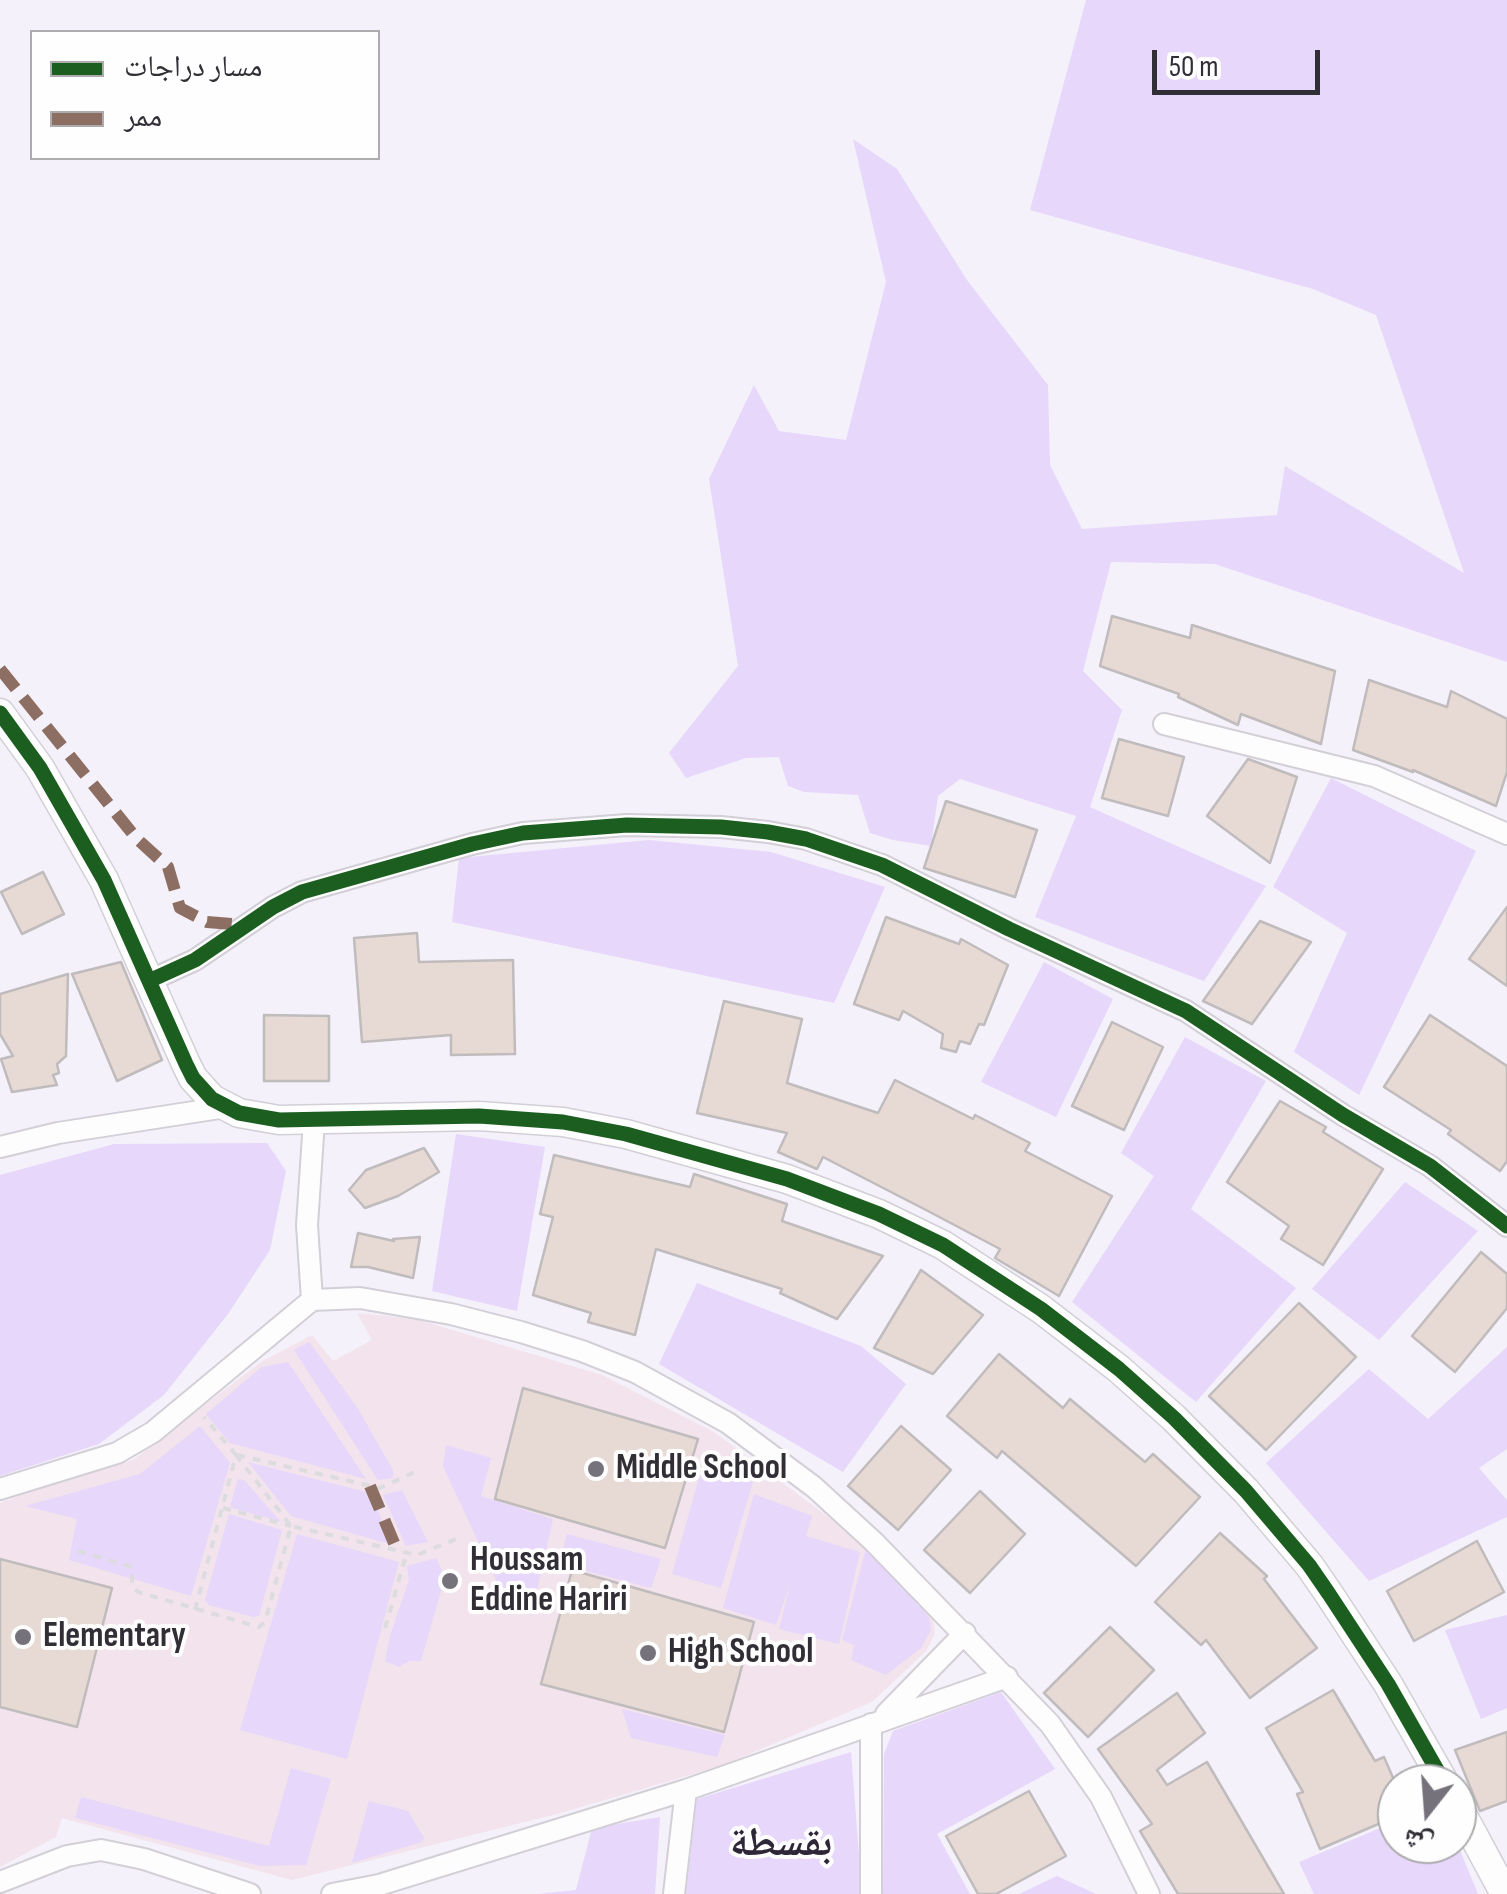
<!DOCTYPE html>
<html>
<head>
<meta charset="utf-8">
<style>
  body { margin:0 }
  #map { position:relative; width:1507px; height:1894px; overflow:hidden; background:#f5f1fa; font-family:"Sofia Sans Condensed","Noto Naskh Arabic",sans-serif }
  canvas { display:block }
  .legend { position:absolute; left:30px; top:30px; width:350px; height:130px; box-sizing:border-box; background:#fefefe; border:2px solid #acabae; margin:0; padding:12px 18px; list-style:none; font-size:30px; color:#312e36 }
  .legend li { display:flex; align-items:center; gap:20px; height:50px }
  .legend b { width:50px; border:2px solid #acabae }
  .north { position:absolute; left:1377px; top:1764px; width:100px; height:100px; box-sizing:border-box; background:#fefefe; border:2px solid #acabae; border-radius:50%; rotate:197deg; font-size:28px; font-weight:700; line-height:40px; text-align:center; color:#312e36 }
  .north::after { content:''; display:block; margin:auto; width:35px; height:45px; background:#76727b; clip-path:polygon(50% 0,100% 100%,50% 72%,0 100%) }
  .scale { position:absolute; left:1152px; top:50px; width:168px; height:45px; box-sizing:border-box; border:5px solid #312e36; border-top:0; padding-left:12px; font-size:30px; line-height:35px; white-space:nowrap; color:#312e36; -webkit-text-stroke:8px #fefefe; paint-order:stroke }
</style>
</head>
<body>
<div id="map">
<canvas width="1507" height="1894"></canvas>
<ul class="legend">
<li><b style="height:12px;background:#1b5e20"></b>مسار دراجات</li>
<li><b style="height:12px;background:#8d6e63"></b>ممر</li>
</ul>
<div class="north">ش</div>
<div class="scale">50 m</div>
</div>
<script>
const g = document.querySelector('canvas').getContext('2d');
g.lineJoin = 'round';
function fillPath(path, color) { g.fillStyle = color; g.fill(path, 'evenodd'); }
const shape = rows => new Path2D(rows.map(r => 'M' + r).join(''));
function stroke(path, color, width, dash) { g.strokeStyle = color; g.lineWidth = width; g.lineCap = dash ? 'butt' : 'round'; g.setLineDash(dash || []); g.stroke(path); }
function label(font, color, halo, rows, align = 'center') {
  g.font = font + ' "Sofia Sans Condensed","Noto Naskh Arabic",sans-serif'; g.lineWidth = 8; g.setLineDash([]); g.textBaseline = 'middle'; g.strokeStyle = halo; g.fillStyle = color; for (const [text, x, y, turn = 0] of rows) {
    g.save(); g.translate(x, y); g.rotate((+turn || 0) * Math.PI / 180); g.textAlign = isNaN(turn) ? turn : align; if (halo) g.strokeText(text, 0, 0); g.fillText(text, 0, 0); g.restore();
  }
}
fillPath(shape([
  [357,1313,416,1319,602,1375,714,1432,866,1545,933,1616,935,1634,926,1651,872,1702,721,1766,557,1814,292,1880,62,1818,56,1837,0,1867,0,1503,68,1477,133,1460,261,1362,312,1335,333,1361,372,1340]
]), '#f3e3ec');
fillPath(shape([
  [1086,0,1507,0,1507,662,1215,564,1111,562,1083,671,1122,710,1090,807,1266,886,1204,981,1035,917,1076,816,960,779,938,796,931,846,893,840,870,833,858,795,804,792,788,786,779,757,746,758,686,778,669,753,738,666,709,479,754,385,779,431,846,440,886,282,853,139,897,169,967,280,1048,385,1050,465,1082,529,1277,515,1285,466,1464,573,1376,315,1313,289,1030,210],
  [1331,778,1476,851,1359,1095,1294,1052,1347,933,1273,887],
  [649,840,771,852,885,887,834,1003,452,922,459,858],
  [1044,962,1113,999,1056,1117,981,1082],
  [1185,1037,1266,1081,1191,1209,1296,1288,1196,1402,1072,1302,1154,1176,1121,1153],
  [456,1134,545,1147,517,1311,432,1291],
  [267,1143,286,1171,270,1250,228,1314,164,1395,99,1444,0,1476,0,1175,114,1144],
  [1405,1182,1478,1231,1379,1340,1312,1289],
  [697,1283,861,1346,906,1384,843,1472,659,1364],
  [309,1342,357,1407,393,1470,393,1478,378,1480,294,1350],
  [1507,1347,1507,1449,1479,1468,1507,1500,1507,1517,1369,1581,1266,1463,1369,1369,1428,1419],
  [288,1362,366,1479,230,1443,206,1414,262,1367],
  [200,1426,230,1463,191,1596,69,1560,77,1519,25,1506,140,1474],
  [446,1445,491,1458,481,1496,553,1519,535,1599,527,1602,498,1584,443,1466],
  [248,1462,370,1493,393,1545,291,1516],
  [702,1467,753,1482,721,1588,672,1574],
  [238,1479,244,1480,281,1522,230,1507],
  [402,1490,428,1542,406,1546,383,1495],
  [754,1494,812,1516,806,1536,860,1552,839,1644,779,1629,790,1584,776,1625,723,1608],
  [229,1514,282,1530,259,1616,253,1617,209,1605,205,1600],
  [297,1534,399,1562,347,1759,240,1730],
  [567,1534,661,1559,651,1588,559,1564],
  [866,1548,929,1617,931,1630,921,1648,886,1675,851,1660,854,1645,842,1640],
  [436,1558,445,1577,421,1661,409,1661,399,1667,385,1661,390,1636,409,1580,407,1566],
  [1507,1615,1507,1708,1481,1719,1445,1630],
  [1001,1692,1055,1769,937,1834,970,1894,883,1894,884,1754,893,1731],
  [622,1709,725,1735,717,1757,631,1738],
  [851,1752,862,1894,686,1894,697,1799],
  [291,1768,331,1779,306,1865,260,1866,75,1818,81,1797,269,1846],
  [369,1801,408,1811,424,1838,422,1842,352,1863],
  [660,1817,655,1894,538,1894,576,1890,592,1828],
  [1397,1821,1397,1844,1457,1843,1478,1894,1314,1894,1299,1862],
  [1057,1876,1096,1894,1019,1894]
]), '#e6d7fb');
const building = shape([
  [1112,616,1190,638,1192,625,1335,671,1321,744,1241,714,1238,725,1178,697,1179,694,1100,666,1112,616],
  [1369,680,1447,707,1451,691,1507,719,1507,772,1496,806,1413,770,1413,772,1353,750,1369,680],
  [1119,739,1184,757,1168,816,1102,798,1119,739],
  [1248,759,1297,777,1270,863,1207,816,1248,759],
  [946,801,1037,830,1015,897,924,868,946,801],
  [43,872,64,914,22,934,1,892,43,872],
  [1507,907,1507,986,1469,959,1507,907],
  [886,917,959,944,961,939,1008,965,984,1025,979,1024,970,1044,960,1041,956,1052,941,1048,943,1034,903,1011,899,1020,854,1004,886,917],
  [1260,921,1311,942,1252,1024,1203,1001,1260,921],
  [417,933,419,962,513,960,515,1054,451,1055,451,1035,362,1042,354,938,417,933],
  [121,962,162,1060,117,1081,72,974,121,962],
  [68,974,66,1056,57,1064,59,1073,53,1075,57,1085,12,1092,1,1059,13,1056,0,1034,0,994,68,974],
  [724,1001,802,1019,787,1083,878,1113,895,1080,973,1119,975,1115,1030,1143,1025,1151,1112,1196,1059,1296,995,1258,1000,1249,926,1210,823,1157,817,1169,778,1152,787,1133,697,1113,724,1001],
  [264,1015,329,1016,329,1081,264,1081,264,1015],
  [1430,1015,1507,1066,1507,1161,1500,1171,1448,1134,1451,1130,1384,1087,1430,1015],
  [1112,1022,1163,1047,1124,1130,1072,1106,1112,1022],
  [1280,1101,1326,1127,1323,1132,1383,1169,1323,1265,1281,1239,1289,1226,1227,1182,1280,1101],
  [424,1148,439,1172,398,1196,365,1208,349,1190,366,1170,424,1148],
  [554,1155,690,1187,694,1174,787,1204,782,1221,883,1256,837,1319,780,1293,782,1289,656,1249,635,1335,588,1322,591,1313,533,1295,553,1217,540,1214,554,1155],
  [358,1233,394,1241,393,1239,420,1237,413,1278,368,1267,351,1267,358,1233],
  [1481,1252,1507,1274,1507,1308,1455,1372,1412,1336,1481,1252],
  [921,1270,983,1315,933,1374,874,1348,921,1270],
  [1299,1303,1356,1357,1266,1450,1209,1396,1299,1303],
  [999,1354,1063,1408,1070,1399,1145,1462,1153,1454,1200,1497,1136,1566,1002,1451,997,1458,947,1416,999,1354],
  [523,1388,698,1439,665,1548,495,1499,523,1388],
  [901,1426,951,1470,898,1530,848,1486,901,1426],
  [980,1491,1025,1534,970,1593,924,1550,980,1491],
  [1220,1533,1267,1576,1264,1579,1317,1648,1250,1698,1206,1640,1201,1645,1155,1602,1220,1533],
  [1477,1541,1504,1592,1414,1641,1387,1591,1477,1541],
  [0,1559,112,1588,77,1727,0,1707,0,1559],
  [572,1570,754,1622,724,1732,541,1684,572,1570],
  [1110,1627,1154,1670,1088,1737,1044,1693,1110,1627],
  [1333,1690,1375,1761,1384,1757,1397,1787,1397,1816,1320,1849,1297,1794,1303,1792,1266,1728,1333,1690],
  [1177,1693,1205,1733,1157,1770,1167,1785,1207,1762,1284,1894,1178,1894,1140,1831,1152,1824,1098,1749,1177,1693],
  [1507,1732,1507,1801,1480,1811,1455,1750,1507,1732],
  [1029,1791,1066,1856,996,1894,978,1894,946,1836,1029,1791]
]);
fillPath(building, '#e7dad5');
stroke(building, '#c0bbbc', 2.5);
const street = shape([
  [1164,724,1374,776,1507,834],
  [151,980,195,960,273,907,302,892,472,844,523,833,627,825,721,827,768,832,806,839,882,865,1009,929,1186,1011,1343,1115,1430,1166,1507,1226],
  [314,1121,307,1225,312,1300,360,1298,451,1314,521,1332,582,1351,635,1372,728,1423,814,1487,874,1542,1050,1724,1101,1797,1149,1894],
  [0,1147,58,1133,226,1107],
  [0,1489,117,1453,153,1432,312,1300],
  [886,1714,965,1633],
  [871,1724,871,1894],
  [0,1882,67,1856,101,1850,144,1859,250,1894],
  [332,1894,379,1885,686,1790,1007,1677],
  [674,1894,686,1790]
]);
const secondary = shape([
  [0,713,40,768,104,880,186,1064,193,1078,212,1099,239,1113,279,1120,479,1116,563,1122,626,1134,787,1179,879,1214,943,1245,1041,1309,1119,1369,1174,1418,1246,1491,1309,1565,1329,1594,1388,1684,1445,1784],
  [1457,1805,1505,1894]
]);
stroke(street, '#d2cfd7', 24);
stroke(secondary, '#d2cfd7', 31);
stroke(shape([
  [236,1455,291,1526],
  [237,1455,380,1488,419,1470],
  [223,1508,291,1526],
  [78,1551,132,1567,132,1585,138,1592,259,1627,265,1622,291,1526,417,1555,456,1539],
  [195,1610,236,1455,204,1417],
  [385,1628,407,1552]
]), '#dcdcde', 4, [8, 8]);
stroke(street, '#fefdfe', 20);
stroke(secondary, '#fefdfe', 28);
stroke(shape([
  [0,669,136,838,168,867,180,908,207,922,243,925],
  [370,1486,397,1550]
]), '#8d6e63', 12, [25, 12]);
stroke(shape([
  [0,713,40,768,104,880,186,1064,193,1078,212,1099,239,1113,279,1120,479,1116,563,1122,626,1134,787,1179,879,1214,943,1245,1041,1309,1119,1369,1174,1418,1246,1491,1309,1565,1329,1594,1388,1684,1445,1784],
  [151,980,195,960,273,907,302,892,472,844,523,833,627,825,721,827,768,832,806,839,882,865,1009,929,1186,1011,1343,1115,1430,1166,1507,1226]
]), '#1b5e20', 15);
for (const [x, y, r, color] of [
  [596,1469,10,"#76727b"],
  [450,1581,10,"#76727b"],
  [23,1637,10,"#76727b"],
  [648,1653,10,"#76727b"]
]) { const dot = new Path2D(); dot.arc(x, y, r, 0, 2 * Math.PI); g.fillStyle = color; g.fill(dot); stroke(dot, '#fefefe', 4); }
label('bold 35px', '#312e36', '#fefefe', [
  ["Middle School",616,1469],
  ["Houssam",470,1561],
  ["Eddine Hariri",470,1601],
  ["Elementary",43,1637],
  ["High School",668,1653]
], 'left');
label('bold 40px', '#2e2737', '#fefefe', [
  ["بقسطة",781,1845]
]);
</script>
</body>
</html>
